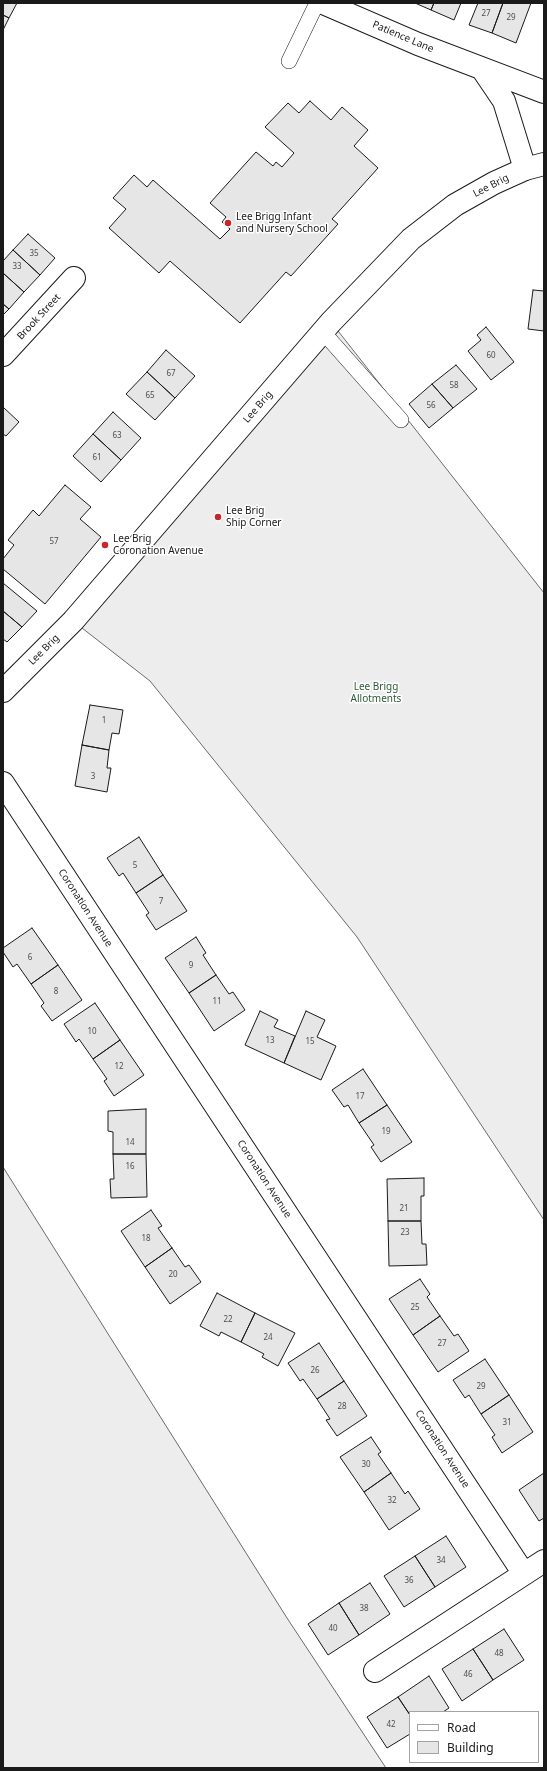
<!DOCTYPE html>
<html>
<head>
<meta charset="utf-8">
<style>
  body { margin:0 }
  #map { position:relative; width:547px; height:1771px; overflow:hidden; background:#fff; font-family:"Noto Sans",sans-serif }
  canvas { display:block }
  .frame { position:absolute; inset:0; border:4px solid #1a1a1a; pointer-events:none }
  .legend { position:absolute; left:409px; top:1711px; width:130px; height:52px; box-sizing:border-box; background:#fff; border:1px solid #a3a3a3; margin:0; padding:5px 7px; list-style:none; font-size:12px; color:#1a1a1a }
  .legend li { display:flex; align-items:center; gap:8px; height:20px }
  .legend b { width:20px; border:1px solid #a3a3a3 }
</style>
</head>
<body>
<div id="map">
<canvas width="547" height="1771"></canvas>
<div class="frame"></div>
<ul class="legend">
<li><b style="height:5px;background:#fff"></b>Road</li>
<li><b style="height:11px;background:#e6e6e6"></b>Building</li>
</ul>
</div>
<script>
const g = document.querySelector('canvas').getContext('2d');
g.lineJoin = 'round';
function fillPath(path, color) { g.fillStyle = color; g.fill(path, 'evenodd'); }
const shape = rows => new Path2D(rows.map(r => 'M' + r).join(''));
function stroke(path, color, width, dash) { g.strokeStyle = color; g.lineWidth = width; g.lineCap = dash ? 'butt' : 'round'; g.setLineDash(dash || []); g.stroke(path); }
function label(font, color, halo, rows, align = 'center') {
  g.font = font + ' "Noto Sans",sans-serif'; g.lineWidth = 3; g.setLineDash([]); g.textBaseline = 'middle'; g.strokeStyle = halo; g.fillStyle = color; for (const [text, x, y, turn = 0] of rows) {
    g.save(); g.translate(x, y); g.rotate((+turn || 0) * Math.PI / 180); g.textAlign = isNaN(turn) ? turn : align; if (halo) g.strokeText(text, 0, 0); g.fillText(text, 0, 0); g.restore();
  }
}
const built = shape([
  [331,322,544,593,544,1220,357,937,150,681,73,621,331,322],
  [3,1167,287,1618,386,1768,3,1768,3,1167]
]);
fillPath(built, '#ededed');
stroke(built, '#6a6a6a', 1);
const building = shape([
  [3,3,17,3,9,18,3,15,3,3],
  [415,3,434,3,431,10,415,3],
  [434,3,461,3,454,20,431,10,434,3],
  [478,3,503,3,492,33,469,25,478,3],
  [503,3,531,3,516,43,492,33,503,3],
  [3,15,9,18,3,30,3,15],
  [310,101,331,120,342,107,368,130,354,146,378,168,332,219,338,224,291,276,286,272,240,323,170,261,159,273,109,228,126,209,113,198,134,175,147,187,153,180,220,239,230,229,222,222,226,217,210,203,256,152,273,166,276,162,282,167,294,153,265,127,288,103,299,113,310,101],
  [28,234,55,258,40,275,13,250,28,234],
  [13,250,40,275,24,292,3,273,3,261,13,250],
  [3,273,24,292,9,309,3,304,3,273],
  [533,290,544,291,544,331,528,329,533,290],
  [3,304,9,309,3,315,3,304],
  [486,327,514,362,491,380,468,351,481,340,477,335,486,327],
  [166,350,195,376,175,398,147,372,166,350],
  [456,365,477,389,453,408,432,384,456,365],
  [147,372,175,398,155,420,126,394,147,372],
  [432,384,453,408,429,428,409,404,432,384],
  [3,407,19,422,6,436,3,434,3,407],
  [113,412,141,438,121,460,93,434,113,412],
  [93,434,121,460,101,482,73,456,93,434],
  [65,485,91,507,80,519,101,537,45,604,3,569,3,559,14,545,8,540,33,510,39,516,65,485],
  [3,583,37,611,22,627,3,611,3,583],
  [3,611,22,627,7,642,3,639,3,611],
  [90,705,123,710,119,734,112,733,109,750,82,745,90,705],
  [82,745,109,750,107,768,111,768,107,792,75,786,82,745],
  [139,837,163,875,136,893,123,873,119,876,107,858,139,837],
  [163,875,187,911,156,930,146,915,149,913,136,893,163,875],
  [32,928,58,965,31,984,17,964,13,967,3,952,3,948,32,928],
  [196,937,206,953,203,955,216,975,189,993,165,958,196,937],
  [58,965,82,1000,52,1021,41,1006,44,1003,31,984,58,965],
  [216,975,229,994,233,992,245,1010,214,1031,189,993,216,975],
  [95,1003,120,1040,93,1059,79,1039,76,1042,64,1024,95,1003],
  [260,1011,278,1020,274,1027,295,1036,284,1063,245,1045,260,1011],
  [306,1011,325,1020,317,1037,336,1046,321,1080,284,1063,306,1011],
  [120,1040,144,1075,114,1096,104,1081,107,1079,93,1059,120,1040],
  [363,1069,387,1105,359,1123,348,1105,344,1107,332,1090,363,1069],
  [387,1105,412,1142,381,1162,371,1147,374,1145,359,1123,387,1105],
  [146,1109,146,1154,113,1154,113,1132,108,1131,108,1111,146,1109],
  [113,1154,146,1154,147,1197,111,1198,110,1179,114,1179,113,1154],
  [424,1178,424,1196,421,1196,421,1221,388,1221,387,1179,424,1178],
  [151,1210,162,1226,158,1228,172,1248,145,1267,121,1231,151,1210],
  [388,1221,421,1221,422,1244,426,1244,427,1265,389,1266,388,1221],
  [172,1248,185,1267,189,1265,201,1282,170,1304,145,1267,172,1248],
  [420,1279,430,1294,427,1297,440,1316,413,1335,389,1299,420,1279],
  [217,1293,255,1313,241,1342,221,1332,219,1336,200,1326,217,1293],
  [255,1313,295,1333,278,1366,262,1357,264,1354,241,1342,255,1313],
  [440,1316,454,1336,458,1334,469,1351,438,1372,413,1335,440,1316],
  [319,1343,344,1381,317,1399,303,1379,300,1381,288,1363,319,1343],
  [485,1359,509,1395,481,1414,469,1395,465,1398,453,1380,485,1359],
  [344,1381,367,1416,337,1436,326,1420,330,1419,317,1399,344,1381],
  [509,1395,533,1432,502,1453,492,1437,495,1435,481,1414,509,1395],
  [371,1437,381,1452,378,1454,391,1473,364,1492,340,1457,371,1437],
  [391,1473,405,1494,408,1491,420,1509,389,1530,364,1492,391,1473],
  [544,1473,544,1518,539,1521,519,1490,544,1473],
  [446,1536,466,1567,435,1587,415,1556,446,1536],
  [415,1556,435,1587,404,1607,384,1576,415,1556],
  [370,1583,390,1614,359,1635,339,1603,370,1583],
  [339,1603,359,1635,328,1655,308,1624,339,1603],
  [504,1629,524,1660,493,1680,473,1649,504,1629],
  [473,1649,493,1680,462,1701,442,1669,473,1649],
  [429,1676,449,1708,443,1712,410,1712,410,1715,398,1697,429,1676],
  [398,1697,410,1715,410,1734,387,1748,367,1717,398,1697]
]);
fillPath(building, '#e6e6e6');
stroke(building, '#1a1a1a', 1);
const lane = shape([
  [289,61,317,3],
  [323,332,401,420]
]);
const street = shape([
  [323,3,418,44,544,92],
  [483,70,504,101,525,169],
  [3,355,74,278],
  [3,783,524,1574],
  [375,1671,544,1561]
]);
const secondary = shape([
  [3,691,73,621,331,322,411,239,455,205,494,183,525,169,544,164]
]);
stroke(lane, '#1a1a1a', 16);
stroke(street, '#1a1a1a', 24);
stroke(secondary, '#1a1a1a', 24);
stroke(lane, '#fff', 15);
stroke(street, '#fff', 22);
stroke(secondary, '#fff', 22);
for (const [x, y, r, color] of [
  [228,223,4,"#c62828"],
  [218,517,4,"#c62828"],
  [105,545,4,"#c62828"]
]) { const dot = new Path2D(); dot.arc(x, y, r, 0, 2 * Math.PI); g.fillStyle = color; g.fill(dot); stroke(dot, '#fff', 1.5); }
label('8px', '#4d4d4d', null, [
  ["27",486,14],
  ["29",511,18],
  ["35",34,254],
  ["33",17,267],
  ["60",491,356],
  ["67",171,374],
  ["58",454,386],
  ["65",150,396],
  ["56",431,406],
  ["63",117,436],
  ["61",97,458],
  ["57",54,542],
  ["1",104,721],
  ["3",93,777],
  ["5",135,866],
  ["7",161,902],
  ["6",30,958],
  ["9",191,966],
  ["8",56,992],
  ["11",217,1002],
  ["10",92,1032],
  ["13",270,1041],
  ["15",310,1042],
  ["12",119,1067],
  ["17",360,1097],
  ["19",386,1132],
  ["14",130,1143],
  ["16",130,1167],
  ["21",404,1209],
  ["23",405,1233],
  ["18",146,1239],
  ["20",173,1275],
  ["25",415,1308],
  ["22",228,1320],
  ["24",268,1338],
  ["27",442,1344],
  ["26",315,1371],
  ["29",481,1387],
  ["28",342,1407],
  ["31",507,1423],
  ["30",366,1465],
  ["32",392,1501],
  ["34",441,1561],
  ["36",409,1581],
  ["38",364,1609],
  ["40",333,1629],
  ["48",499,1654],
  ["46",468,1675],
  ["42",391,1725]
]);
label('10px', '#1a1a1a', '#fff', [
  ["Patience Lane",403,37,23],
  ["Lee Brig",491,186,-27],
  ["Brook Street",39,317,-47],
  ["Lee Brig",258,407,-49],
  ["Lee Brig",44,650,-45],
  ["Coronation Avenue",85,908,57],
  ["Coronation Avenue",264,1179,57],
  ["Coronation Avenue",442,1449,57]
]);
label('10px', '#1a1a1a', '#fff', [
  ["Lee Brigg Infant",236,217],
  ["and Nursery School",236,229],
  ["Lee Brig",226,511],
  ["Ship Corner",226,523],
  ["Lee Brig",113,539],
  ["Coronation Avenue",113,551]
], 'left');
label('10px', '#2b5a34', '#fff', [
  ["Lee Brigg",376,687],
  ["Allotments",376,699]
]);
</script>
</body>
</html>
